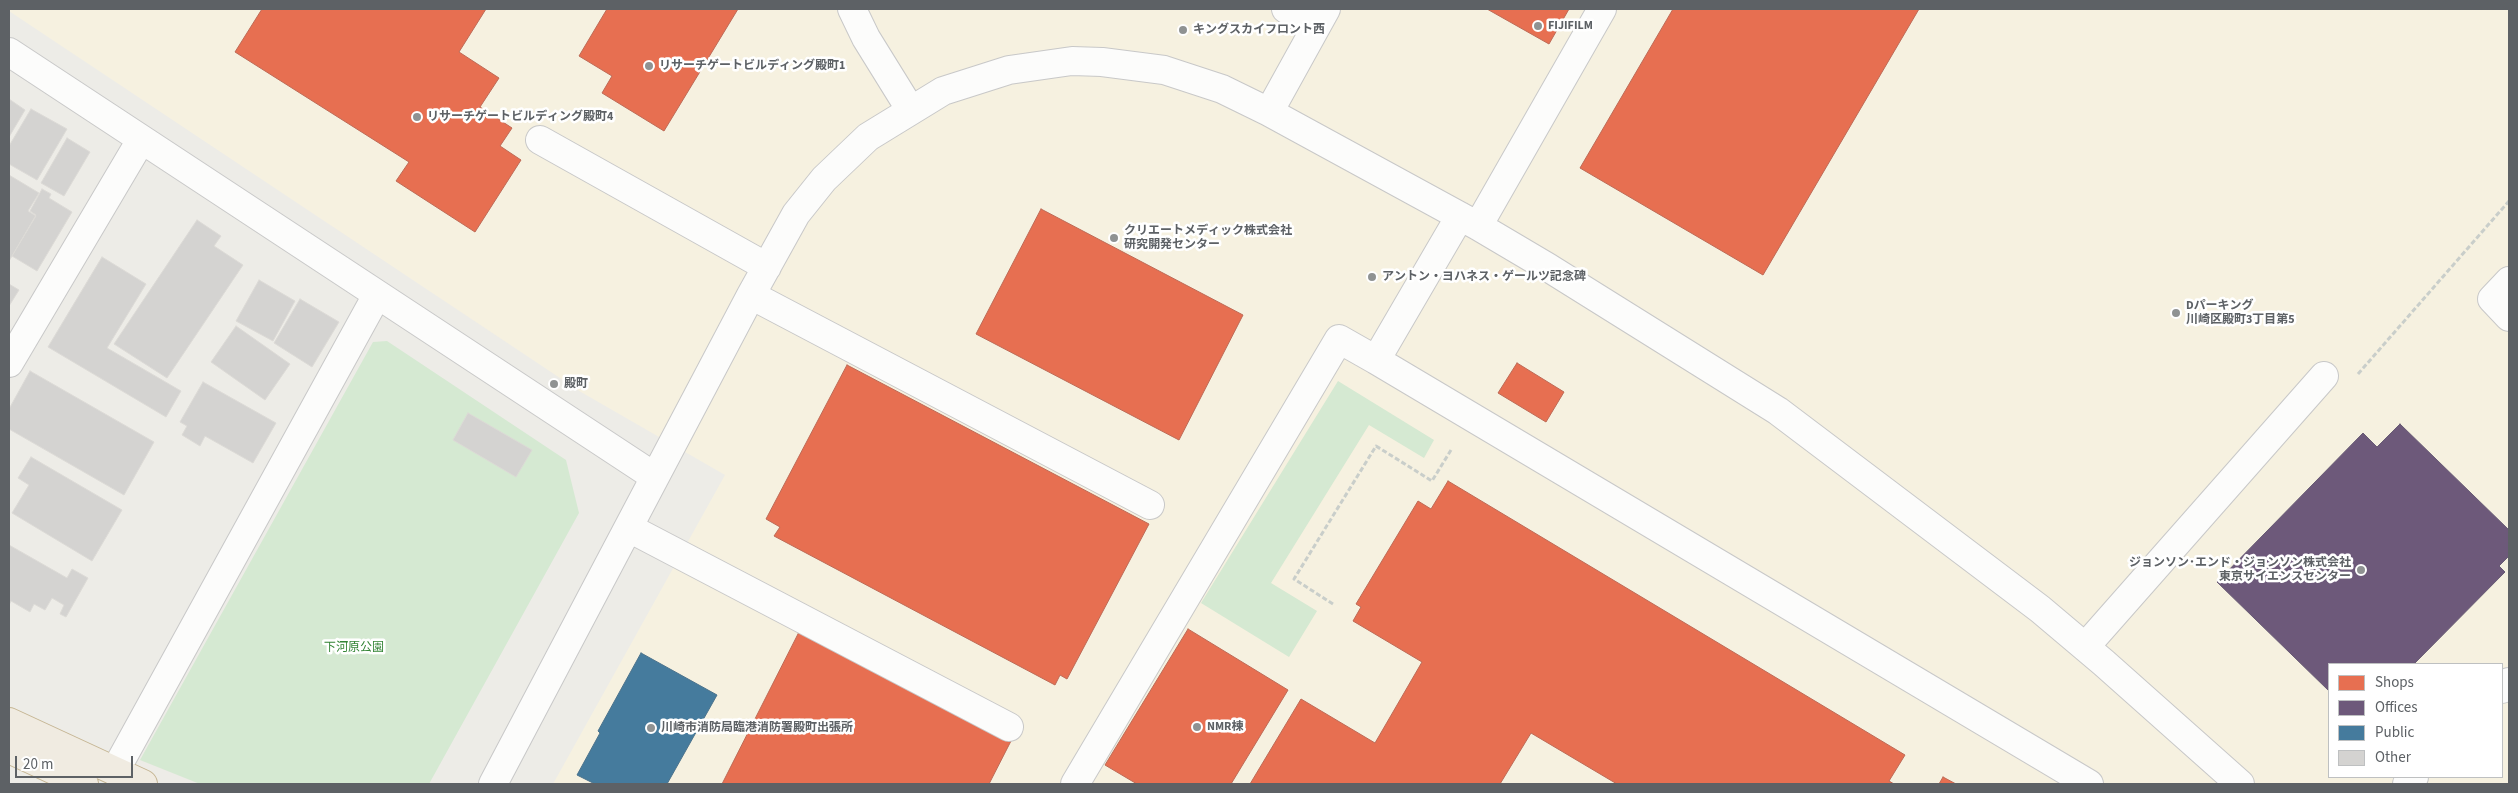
<!DOCTYPE html>
<html>
<head>
<meta charset="utf-8">
<style>
  body { margin:0 }
  #map { position:relative; width:2518px; height:793px; overflow:hidden; background:#edece7; font-family:"Source Sans 3",sans-serif }
  canvas { display:block }
  .frame { position:absolute; inset:0; border:10px solid #5d6165; pointer-events:none }
  .legend { position:absolute; left:2328px; top:663px; width:175px; height:115px; box-sizing:border-box; background:#fff; border:1px solid #bec0c1; margin:0; padding:6px 9px; list-style:none; font-size:15px; color:#5d6165 }
  .legend li { display:flex; align-items:center; gap:10px; height:25px }
  .legend b { width:25px; border:1px solid #bec0c1 }
  .scale { position:absolute; left:15px; top:756px; width:118px; height:22px; box-sizing:border-box; border:2px solid #5d6165; border-top:0; padding-left:6px; font-size:15px; line-height:18px; white-space:nowrap; color:#5d6165; -webkit-text-stroke:4px #fff; paint-order:stroke }
</style>
</head>
<body>
<div id="map">
<canvas width="2518" height="793"></canvas>
<div class="frame"></div>
<ul class="legend">
<li><b style="height:14px;background:#e76f51"></b>Shops</li>
<li><b style="height:14px;background:#6d597a"></b>Offices</li>
<li><b style="height:14px;background:#457b9d"></b>Public</li>
<li><b style="height:14px;background:#d4d3d1"></b>Other</li>
</ul>
<div class="scale">20 m</div>
</div>
<script>
const g = document.querySelector('canvas').getContext('2d');
g.lineJoin = 'round';
function fillPath(path, color) { g.fillStyle = color; g.fill(path, 'evenodd'); }
const shape = rows => new Path2D(rows.map(r => 'M' + r).join(''));
function stroke(path, color, width, dash) { g.strokeStyle = color; g.lineWidth = width; g.lineCap = dash ? 'butt' : 'round'; g.setLineDash(dash || []); g.stroke(path); }
function label(font, color, halo, rows, align = 'center') {
  g.font = font + ' "Source Sans 3","Noto Sans JP",sans-serif'; g.lineWidth = 5; g.setLineDash([]); g.textBaseline = 'middle'; g.strokeStyle = halo; g.fillStyle = color; for (const [text, x, y, turn = 0] of rows) {
    g.save(); g.translate(x, y); g.rotate((+turn || 0) * Math.PI / 180); g.textAlign = isNaN(turn) ? turn : align; if (halo) g.strokeText(text, 0, 0); g.fillText(text, 0, 0); g.restore();
  }
}
fillPath(shape([
  [9,9,2509,9,2509,784,553,784,725,475,581,392,9,11],
  [2329,664,2502,664,2502,777,2329,777]
]), '#f6f1e0');
fillPath(shape([
  [387,341,566,460,579,513,429,784,200,784,140,760,373,342],
  [1338,381,1434,440,1424,458,1369,425,1271,583,1317,611,1289,657,1201,603]
]), '#d5e9d2');
const shops = shape([
  [262,9,486,9,459,52,499,78,480,107,512,128,500,146,521,160,475,232,396,181,409,162,235,52,262,9],
  [607,9,738,9,664,131,602,93,612,76,579,56,607,9],
  [1487,9,1569,9,1549,44,1487,9],
  [1673,9,1919,9,1763,275,1580,168,1673,9],
  [1041,209,1243,315,1179,440,976,334,1041,209],
  [1517,363,1564,392,1546,422,1498,393,1517,363],
  [847,365,1149,524,1067,679,1060,675,1055,685,774,536,780,527,766,519,847,365],
  [1448,481,1905,755,1889,781,1894,784,1617,784,1531,733,1500,784,1250,784,1301,699,1375,743,1422,662,1353,621,1361,607,1356,604,1418,501,1431,509,1448,481],
  [1188,629,1288,690,1231,784,1137,784,1105,765,1188,629],
  [799,632,1012,739,989,784,722,784,799,632],
  [1943,777,1956,784,1939,784,1943,777]
]);
fillPath(shops, '#e76f51');
stroke(shops, '#be6b57', 1);
const offices = shape([
  [2400,424,2509,530,2509,556,2499,566,2505,572,2414,664,2329,664,2329,691,2217,582,2363,433,2377,447,2400,424]
]);
fillPath(offices, '#6d597a');
stroke(offices, '#685b74', 1);
const public = shape([
  [641,653,717,695,667,784,595,784,577,775,600,733,598,731,641,653]
]);
fillPath(public, '#457b9d');
stroke(public, '#4c738c', 1);
const building = shape([
  [9,99,25,110,9,137,9,99],
  [31,109,67,129,37,180,9,164,9,146,31,109],
  [67,138,90,152,64,196,41,183,67,138],
  [9,175,39,193,28,211,36,216,9,261,9,175],
  [42,189,51,194,49,198,72,212,37,271,12,256,36,215,30,211,42,189],
  [197,220,221,236,214,246,243,265,167,378,114,344,197,220],
  [102,257,146,284,107,348,181,391,166,417,48,347,102,257],
  [259,280,295,301,273,341,236,321,259,280],
  [9,284,19,290,9,306,9,284],
  [300,299,339,322,312,367,274,343,300,299],
  [236,326,290,364,265,400,211,362,236,326],
  [30,371,154,442,124,495,9,429,9,409,30,371],
  [203,382,276,423,253,463,205,436,200,446,182,435,187,426,180,422,203,382],
  [468,413,532,450,516,477,453,440,468,413],
  [31,457,122,510,92,561,12,513,29,485,18,478,31,457],
  [9,545,67,578,72,569,88,578,66,617,60,614,64,605,52,598,45,610,34,604,30,612,11,601,9,605,9,545]
]);
fillPath(building, '#d4d3d1');
stroke(building, '#dcdad6', 1);
const minor = shape([
  [852,9,866,38,910,109],
  [1286,9,1316,26],
  [9,52,655,477],
  [1269,112,1326,9],
  [540,140,767,267],
  [1460,216,1376,360,2089,784],
  [1478,226,1602,9],
  [2509,281,2492,299,2509,317],
  [751,295,1150,505],
  [9,363,141,140],
  [629,528,1009,727],
  [2085,647,2324,376],
  [2502,689,2509,682],
  [115,771,377,295],
  [493,784,751,295,796,214,824,179,868,137,943,91,1009,70,1072,61,1102,62,1164,70,1222,89,1269,112,1478,226,1549,268,1778,411,2040,609,2104,663,2240,784],
  [1075,784,1339,339,1376,360],
  [2407,784,2414,777]
]);
const highway = shape([
  [9,722,143,784],
  [9,749,84,784]
]);
stroke(minor, '#c8c8c8', 30);
stroke(highway, '#c5b593', 30);
stroke(shape([
  [2358,374,2509,201],
  [1333,604,1294,579,1376,446,1432,481,1451,450]
]), '#c9ceca', 3, [5, 2.5]);
stroke(minor, '#fcfcfb', 28);
stroke(highway, '#f0ebe1', 28);
for (const [x, y, r, color] of [
  [1538,26,5,"#8f9292"],
  [1183,30,5,"#8f9292"],
  [649,66,5,"#8f9292"],
  [417,117,5,"#8f9292"],
  [1114,238,5,"#8f9292"],
  [1372,277,5,"#8f9292"],
  [2176,313,5,"#8f9292"],
  [554,384,5,"#8f9292"],
  [2361,570,5,"#8f9292"],
  [1197,727,5,"#8f9292"],
  [651,728,5,"#8f9292"]
]) { const dot = new Path2D(); dot.arc(x, y, r, 0, 2 * Math.PI); g.fillStyle = color; g.fill(dot); stroke(dot, '#fff', 2); }
label('bold 12px', '#5d6165', '#fff', [
  ["FIJIFILM",1548,26],
  ["キングスカイフロント西",1193,30],
  ["リサーチゲートビルディング殿町1",659,66],
  ["リサーチゲートビルディング殿町4",427,117],
  ["クリエートメディック株式会社",1124,231],
  ["研究開発センター",1124,245],
  ["アントン・ヨハネス・ゲールツ記念碑",1382,277],
  ["Dパーキング",2186,306],
  ["川崎区殿町3丁目第5",2186,320],
  ["殿町",564,384],
  ["ジョンソン･エンド・ジョンソン株式会社",2351,563,"right"],
  ["東京サイエンスセンター",2351,577,"right"],
  ["NMR棟",1207,727],
  ["川崎市消防局臨港消防署殿町出張所",661,728]
], 'left');
label('12px', '#348536', '#fff', [
  ["下河原公園",354,648]
]);
</script>
</body>
</html>
